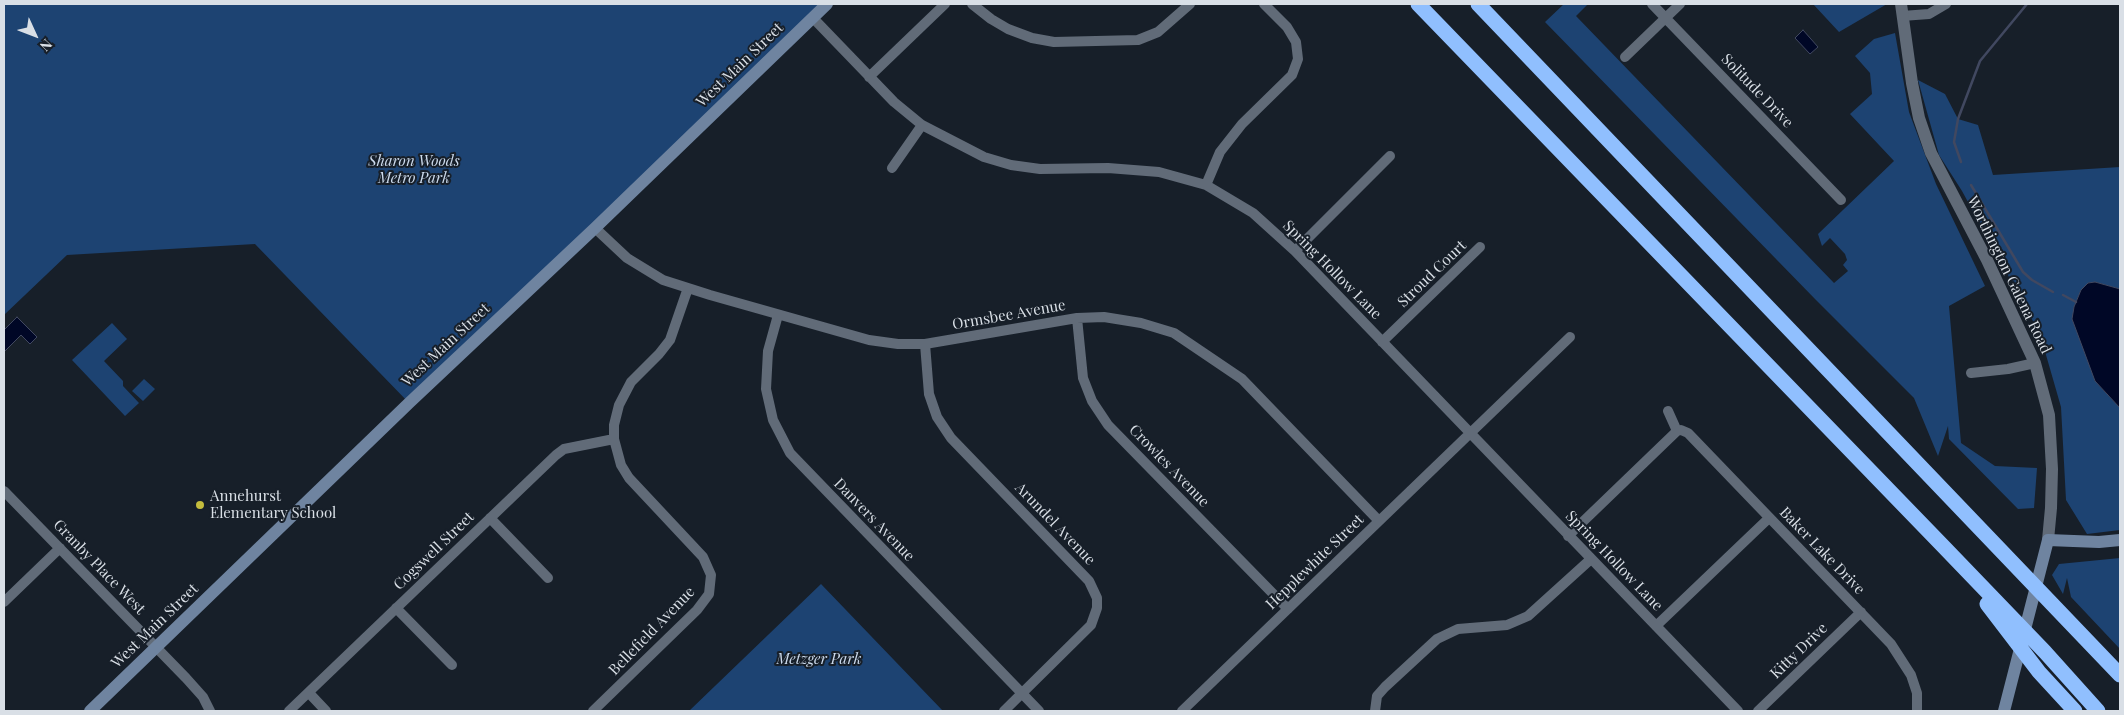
<!DOCTYPE html>
<html>
<head>
<meta charset="utf-8">
<style>
  body { margin:0 }
  #map { position:relative; width:2124px; height:715px; overflow:hidden; background:#171f29; font-family:"Playfair Display",serif }
  canvas { display:block }
  .frame { position:absolute; inset:0; border:5px solid #d9dfe6; pointer-events:none }
  .north { position:absolute; left:10px; top:10px; width:50px; height:50px; -webkit-text-stroke:4px #171f29; paint-order:stroke; rotate:133deg; font-size:14px; font-weight:700; line-height:20px; text-align:center; color:#d9dfe6 }
  .north::after { content:''; display:block; margin:auto; width:18px; height:22px; background:#d9dfe6; clip-path:polygon(50% 0,100% 100%,50% 72%,0 100%) }
</style>
</head>
<body>
<div id="map">
<canvas width="2124" height="715"></canvas>
<div class="frame"></div>
<div class="north">N</div>
</div>
<script>
const g = document.querySelector('canvas').getContext('2d');
g.lineJoin = 'round';
function fillPath(path, color) { g.fillStyle = color; g.fill(path, 'evenodd'); }
const shape = rows => new Path2D(rows.map(r => 'M' + r).join(''));
function stroke(path, color, width, dash) { g.strokeStyle = color; g.lineWidth = width; g.lineCap = dash ? 'butt' : 'round'; g.setLineDash(dash || []); g.stroke(path); }
function label(font, color, halo, rows, align = 'center') {
  g.font = font + ' "Playfair Display",serif'; g.lineWidth = 4; g.setLineDash([]); g.textBaseline = 'middle'; g.strokeStyle = halo; g.fillStyle = color; for (const [text, x, y, turn = 0] of rows) {
    g.save(); g.translate(x, y); g.rotate((+turn || 0) * Math.PI / 180); g.textAlign = isNaN(turn) ? turn : align; if (halo) g.strokeText(text, 0, 0); g.fillText(text, 0, 0); g.restore();
  }
}
fillPath(shape([
  [4,4,827,4,409,403,255,244,67,255,4,315],
  [1564,4,1588,4,1576,16,1834,283,1848,271,1843,265,1847,260,1845,254,1830,238,1822,246,1818,234,1894,161,1850,114,1872,94,1870,73,1855,56,1874,39,1895,33,1909,112,1936,184,1985,286,1949,306,1961,443,1995,466,2037,468,2034,508,2018,509,1949,439,1948,426,1938,456,1914,398,1815,299,1545,22],
  [1813,4,1887,4,1839,32],
  [1918,80,1945,94,1958,119,1978,125,1993,175,2120,167,2120,289,2095,282,2088,283,2081,290,2074,307,2095,381,2120,408,2120,530,2087,534,2066,500,2061,407,2040,334,1962,191,1939,155],
  [112,323,127,339,104,361,123,381,123,386,139,403,125,416,72,360],
  [144,379,155,389,143,401,132,391],
  [2120,558,2120,649,2071,597,2067,578,2063,594,2052,575,2059,564],
  [821,584,943,711,689,711]
]), '#1d4372');
const water = shape([
  [1803,30,1818,47,1810,54,1795,38,1803,30],
  [2095,282,2120,289,2120,408,2095,381,2072,319,2074,307,2081,290,2088,283,2095,282],
  [17,317,37,337,30,344,21,335,4,352,4,330,17,317]
]);
fillPath(water, '#000726');
stroke(water, '#414860', 1);
stroke(shape([
  [1961,162,1954,142,1958,119,1980,61,2027,4],
  [1971,185,2023,272,2032,280,2053,292],
  [2063,295,2076,302]
]), '#414860', 2.5);
stroke(shape([
  [972,4,991,19,1008,29,1032,38,1054,42,1138,40,1158,32,1190,4],
  [1652,4,1841,200],
  [1902,16,1929,14,1946,4],
  [813,18,894,102,922,125,984,157,1011,165,1040,169,1108,168,1159,172,1206,185,1253,213,1295,251,1738,711],
  [1625,57,1680,4],
  [869,77,945,4],
  [892,168,922,125],
  [1206,185,1220,152,1242,124,1292,75,1298,59,1296,42,1287,27,1264,4],
  [595,228,627,258,663,280,710,295,869,340,898,344,925,344,1077,318,1104,317,1141,323,1174,333,1242,379,1379,521],
  [1295,251,1390,156],
  [778,315,768,351,766,389,773,420,790,453,1039,711],
  [1077,318,1083,378,1092,401,1108,425,1288,609],
  [1382,342,1480,247],
  [925,344,929,394,937,417,951,438,1089,581,1097,598,1097,608,1091,625,1004,711],
  [1971,373,2008,369,2035,363],
  [1668,411,1677,431],
  [1677,431,1681,430,1688,433,1891,644,1911,675,1917,693,1917,711],
  [4,491,186,678,203,697,210,711],
  [490,518,548,578],
  [1568,536,1677,431],
  [4,602,60,548],
  [396,608,452,665],
  [1656,626,1769,518],
  [309,693,326,711],
  [289,711,556,455,564,449,614,439],
  [593,711,697,610,709,594,711,575,703,557,629,478,621,465,614,439,614,425,619,405,631,382,659,354,670,340,688,288],
  [1182,711,1570,337],
  [1375,711,1377,696,1385,687,1437,639,1458,629,1507,625,1528,616,1591,559],
  [1758,711,1861,612]
]), '#616b78', 10);
stroke(shape([
  [1901,4,1912,83,1919,118,1931,153,1987,260,2035,363,2049,415,2052,469,2051,508,2048,540]
]), '#616b78', 12);
stroke(shape([
  [90,711,409,403,595,228,827,4],
  [2004,711,2048,540,2099,542,2120,540]
]), '#6f84a0', 12);
stroke(shape([
  [1418,4,1942,545,2045,652,2098,711],
  [1478,4,2120,675],
  [1987,604,2039,672,2075,711]
]), '#90bffe', 15);
for (const [x, y, r, color] of [
  [200,505,5,"#c4bc3d"]
]) { const dot = new Path2D(); dot.arc(x, y, r, 0, 2 * Math.PI); g.fillStyle = color; g.fill(dot); stroke(dot, '#171f29', 2); }
label('15px', '#d9dfe6', '#171f29', [
  ["West Main Street",740,65,-44],
  ["Solitude Drive",1757,91,46],
  ["Spring Hollow Lane",1332,270,45],
  ["Stroud Court",1432,274,-44],
  ["Worthington Galena Road",2009,275,64],
  ["Ormsbee Avenue",1009,315,-10],
  ["West Main Street",446,345,-43],
  ["Crowles Avenue",1169,466,46],
  ["Danvers Avenue",874,520,46],
  ["Arundel Avenue",1055,524,46],
  ["Cogswell Street",434,551,-44],
  ["Baker Lake Drive",1822,551,46],
  ["Spring Hollow Lane",1614,561,46],
  ["Hepplewhite Street",1315,562,-44],
  ["Granby Place West",99,567,46],
  ["West Main Street",155,626,-44],
  ["Bellefield Avenue",652,631,-46],
  ["Kitty Drive",1799,651,-44]
]);
label('italic 15px', '#ccdaec', '#171f29', [
  ["Sharon Woods",414,161],
  ["Metro Park",414,178],
  ["Metzger Park",819,659]
]);
label('15px', '#d9dfe6', '#171f29', [
  ["Annehurst",210,496],
  ["Elementary School",210,513]
], 'left');
</script>
</body>
</html>
